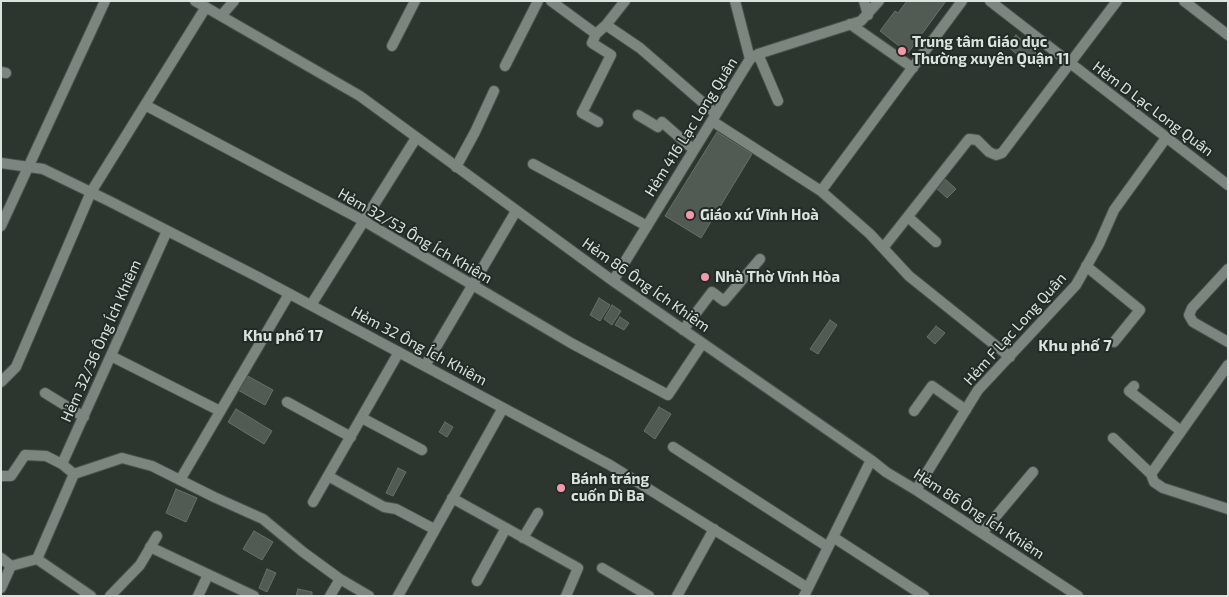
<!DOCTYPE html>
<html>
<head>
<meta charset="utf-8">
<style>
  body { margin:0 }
  #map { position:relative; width:1229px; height:597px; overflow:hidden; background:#2d352f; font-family:"Exo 2",sans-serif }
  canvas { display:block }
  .frame { position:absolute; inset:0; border:2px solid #dce2de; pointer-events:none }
</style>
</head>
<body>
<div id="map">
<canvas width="1229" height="597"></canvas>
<div class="frame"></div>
</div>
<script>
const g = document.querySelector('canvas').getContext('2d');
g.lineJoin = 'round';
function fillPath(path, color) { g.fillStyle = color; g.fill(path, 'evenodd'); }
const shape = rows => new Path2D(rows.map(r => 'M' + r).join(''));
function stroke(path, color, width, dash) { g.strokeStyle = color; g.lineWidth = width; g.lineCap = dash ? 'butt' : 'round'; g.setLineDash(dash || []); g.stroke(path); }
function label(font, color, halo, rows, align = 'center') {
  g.font = font + ' "Exo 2",sans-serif'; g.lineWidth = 4; g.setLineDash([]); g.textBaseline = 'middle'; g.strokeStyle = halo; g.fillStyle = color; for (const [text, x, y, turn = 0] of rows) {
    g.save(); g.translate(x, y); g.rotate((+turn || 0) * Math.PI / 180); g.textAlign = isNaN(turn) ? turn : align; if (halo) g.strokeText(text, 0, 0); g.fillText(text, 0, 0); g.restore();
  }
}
const building = shape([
  [907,1,946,1,908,53,880,31,895,11,898,13,907,1],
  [1016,35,1036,53,1027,63,1006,45,1016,35],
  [717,132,752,154,701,238,665,216,717,132],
  [944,178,956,189,947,198,935,187,944,178],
  [599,298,610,305,600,321,590,315,599,298],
  [612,305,621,311,612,325,604,319,612,305],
  [620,317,629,323,624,330,615,325,620,317],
  [830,320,837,325,818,354,810,349,830,320],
  [936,326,945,333,935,344,927,337,936,326],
  [244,374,273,390,265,405,236,389,244,374],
  [659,407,671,414,655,439,644,431,659,407],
  [236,409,272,431,264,444,228,422,236,409],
  [445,422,453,427,447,437,439,432,445,422],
  [398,468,406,472,393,496,386,493,398,468],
  [176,489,197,498,186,522,166,513,176,489],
  [254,531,273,542,262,560,243,549,254,531],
  [267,569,276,573,267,592,259,588,267,569],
  [298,589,312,592,312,596,296,596,298,589]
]);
fillPath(building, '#515b54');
stroke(building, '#667069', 1);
const lane = shape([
  [505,66,538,1],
  [533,164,647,226],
  [456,167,475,132,494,91],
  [1,476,11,476,25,455,46,456,62,464,74,474],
  [150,547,254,596]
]);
const street = shape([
  [195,1,360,96,613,281,871,460,886,472,916,490,1078,596],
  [551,1,596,34,606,25,640,48,716,114],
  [735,1,750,59],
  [864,1,868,15],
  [990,1,1228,185],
  [1184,1,1228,35],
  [221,16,234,1],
  [850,24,913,68],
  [606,25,625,1],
  [596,34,592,43,611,55,582,113,598,122],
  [392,46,415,1],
  [758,54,778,101],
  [1,72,6,73],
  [145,105,364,221,571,343,668,395,702,344],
  [638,115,658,127,662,122,694,150],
  [712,121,821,191,870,234,909,276,1010,357],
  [1,163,43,169,109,201,258,277,610,465,808,588],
  [821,191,962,1],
  [908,217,936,242],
  [1,226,105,1],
  [883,248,969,139,977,140,989,152,996,155,1002,153,1117,1],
  [1086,266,1140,310,1114,342],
  [1228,269,1192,308,1189,315,1193,322,1228,342],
  [613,281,750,59,758,54,861,21,879,1],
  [311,305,416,138],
  [683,330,712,292,724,301,760,259],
  [111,356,220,411],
  [425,366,516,211],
  [1,382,16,367,91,192,206,7],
  [1134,386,1129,391,1181,431],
  [45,393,84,417],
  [287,402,351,437],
  [914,411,932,386,966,410],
  [362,418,422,450],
  [1113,438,1151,474],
  [673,447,828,547],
  [62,464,167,231],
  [1151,474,1228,365],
  [1151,474,1154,482,1163,488,1228,509],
  [328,476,384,507,396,509,434,529],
  [180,480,289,294],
  [916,490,978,390,1076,285,1099,244,1114,210,1166,138],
  [452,498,578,568,566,596],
  [313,502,399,352],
  [982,533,1033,472],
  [833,537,924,596],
  [523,538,538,513],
  [1,558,11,566],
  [37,559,74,474,122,458,152,466,214,497,263,519,303,552,340,579,369,596],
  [602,568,649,596],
  [477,581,506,528],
  [1,588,11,566,37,559,91,596],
  [110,596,140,565,157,536],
  [198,596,208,575],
  [330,596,340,579],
  [398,596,503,408],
  [677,596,714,529],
  [804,596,871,460]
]);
stroke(lane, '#49504b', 12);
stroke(street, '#49504b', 12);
stroke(lane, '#7c867f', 10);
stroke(street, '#7c867f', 10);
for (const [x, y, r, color] of [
  [902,51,5,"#f39aaa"],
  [690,215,5,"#f39aaa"],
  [705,277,5,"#f39aaa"],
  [561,488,5,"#f39aaa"]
]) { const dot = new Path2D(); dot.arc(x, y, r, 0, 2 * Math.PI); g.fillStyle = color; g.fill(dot); stroke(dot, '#232b26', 2); }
label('bold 15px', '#dce2de', '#232b26', [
  ["Trung tâm Giáo dục",912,42],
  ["Thường xuyên Quận 11",912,59],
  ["Giáo xứ Vĩnh Hoà",700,215],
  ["Nhà Thờ Vĩnh Hòa",715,277],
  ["Bánh tráng",571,479],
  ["cuốn Dì Ba",571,496]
], 'left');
label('15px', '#dce2de', '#232b26', [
  ["Hẻm D Lạc Long Quân",1153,109,37],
  ["Hẻm 416 Lạc Long Quân",691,127,-58],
  ["Hẻm 32/53 Ông Ích Khiêm",415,236,30],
  ["Hẻm 86 Ông Ích Khiêm",646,285,35],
  ["Hẻm F Lạc Long Quân",1015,329,-48],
  ["Hẻm 32/36 Ông Ích Khiêm",101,341,-66],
  ["Hẻm 32 Ông Ích Khiêm",419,346,28],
  ["Hẻm 86 Ông Ích Khiêm",979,514,33]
]);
label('bold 16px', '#dce2de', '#232b26', [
  ["Khu phố 17",283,336],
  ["Khu phố 7",1075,346]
]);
</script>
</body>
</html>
